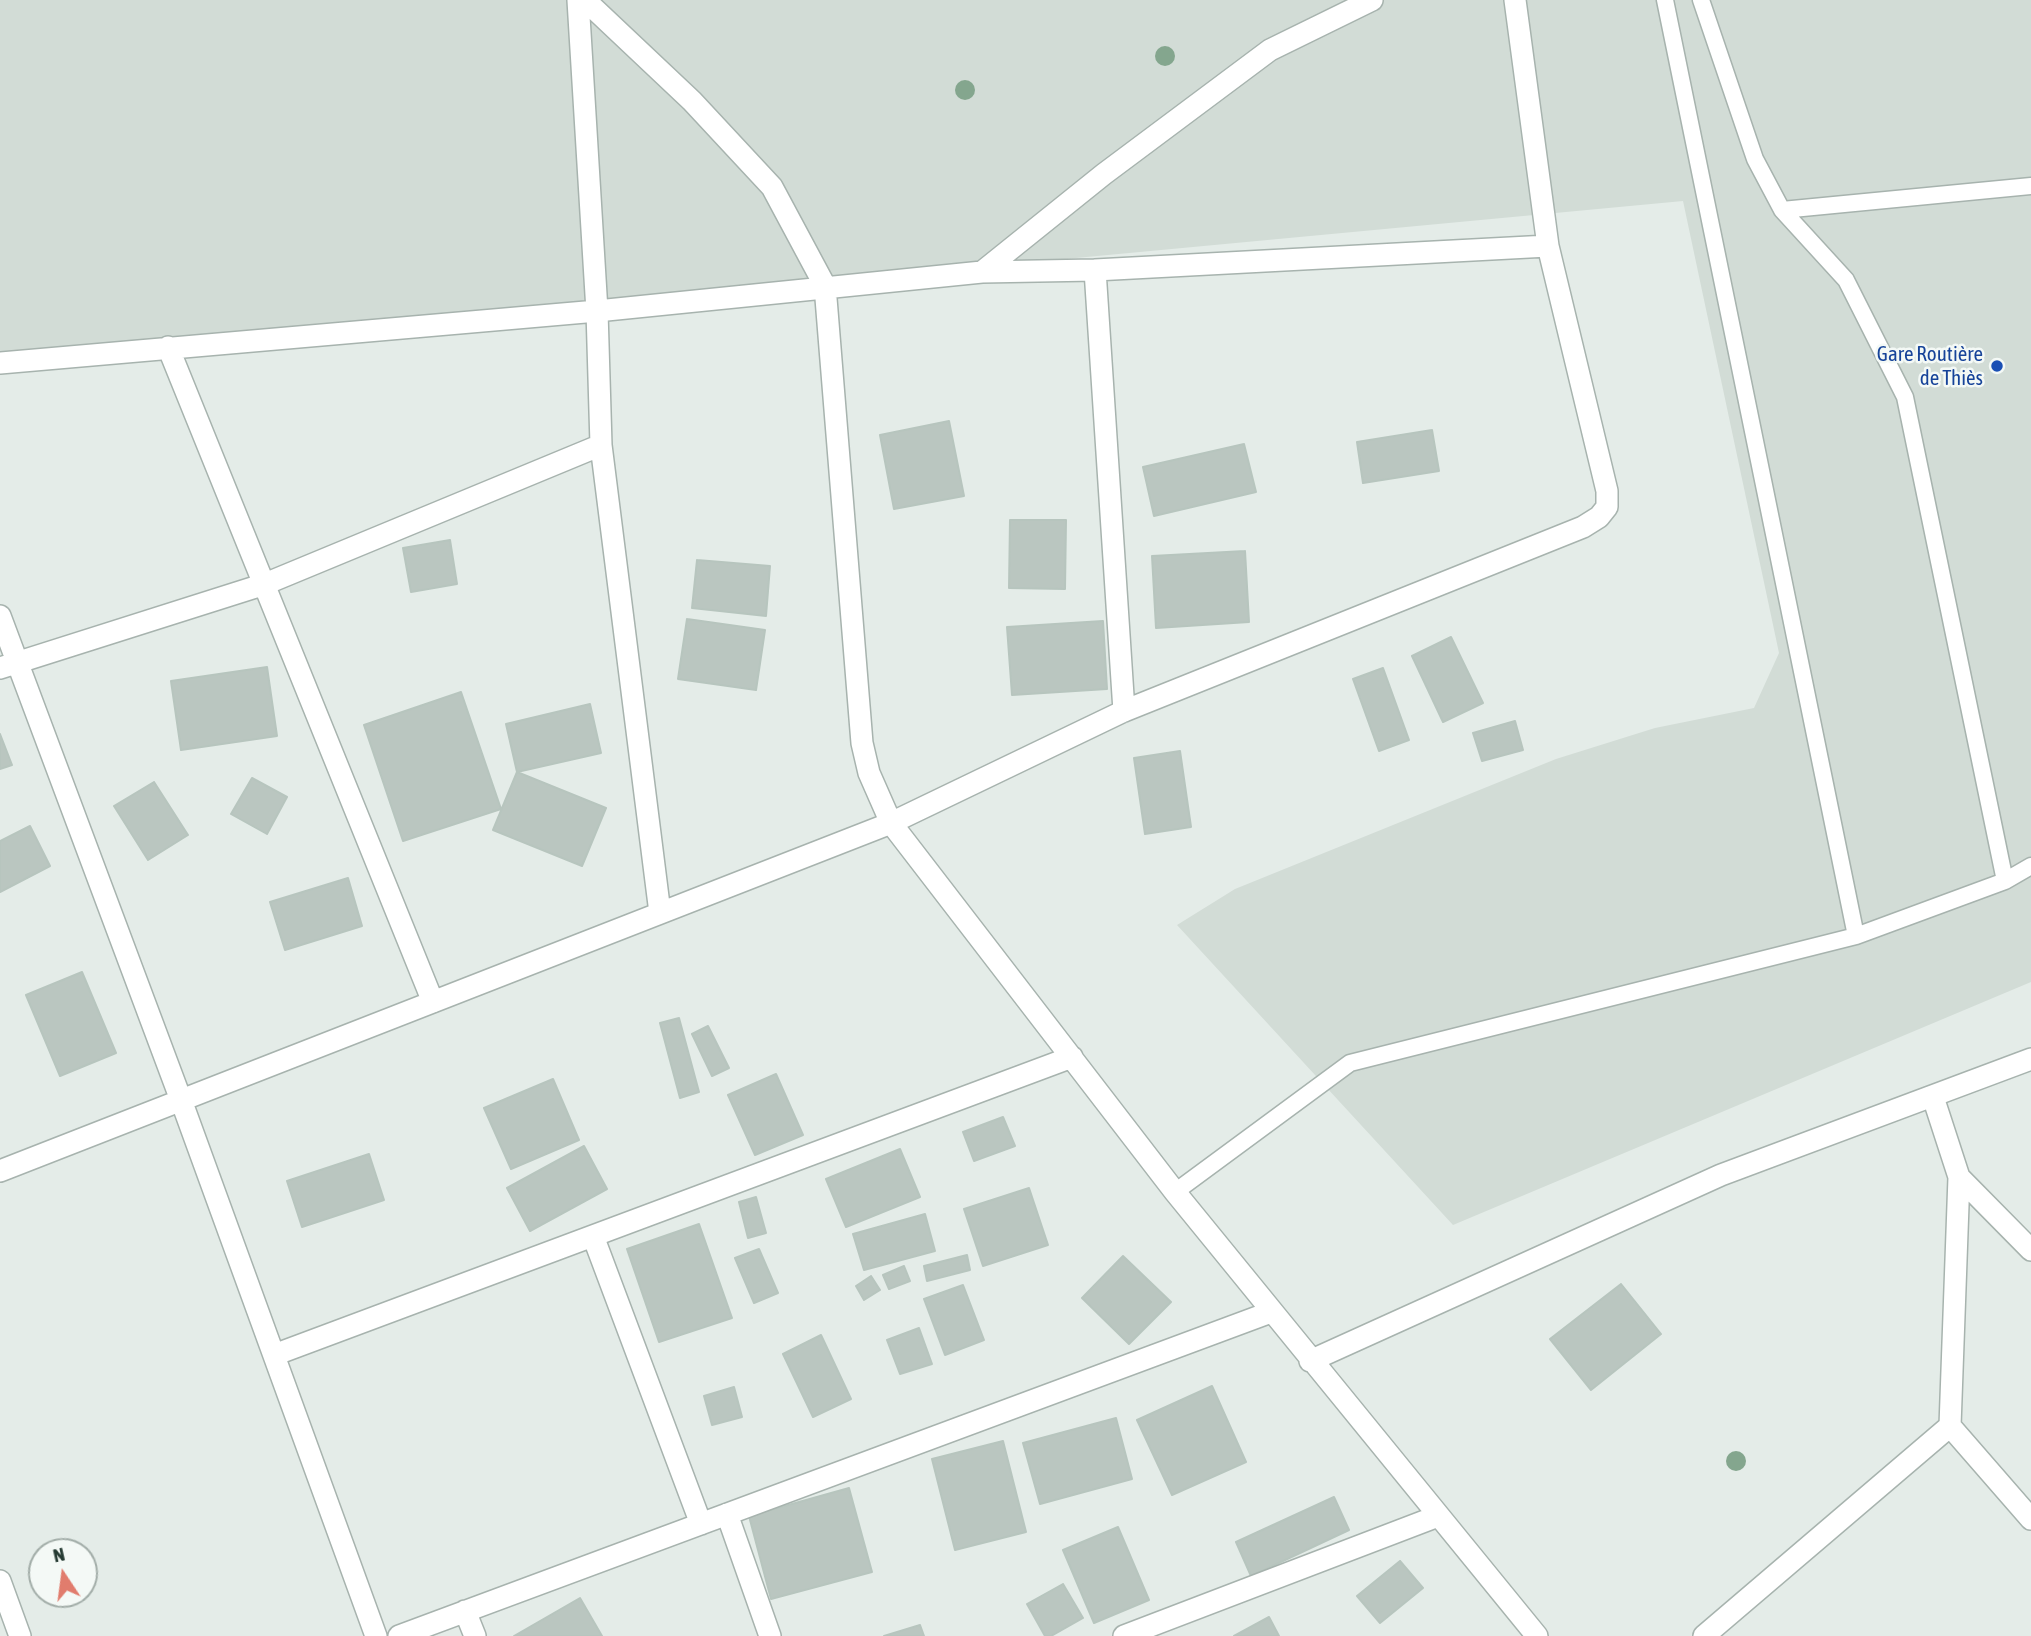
<!DOCTYPE html>
<html>
<head>
<meta charset="utf-8">
<style>
  body { margin:0 }
  #map { position:relative; width:2031px; height:1636px; overflow:hidden; background:#e4ece8; font-family:"Asap Condensed",sans-serif }
  canvas { display:block }
  .north { position:absolute; left:28px; top:1538px; width:70px; height:70px; box-sizing:border-box; background:#f4f9f6; border:2px solid #a2ada8; border-radius:50%; rotate:347deg; font-size:19px; font-weight:700; line-height:28px; text-align:center; color:#263b33 }
  .north::after { content:''; display:block; margin:auto; width:24px; height:32px; background:#e17c6d; clip-path:polygon(50% 0,100% 100%,50% 72%,0 100%) }
</style>
</head>
<body>
<div id="map">
<canvas width="2031" height="1636"></canvas>
<div class="north">N</div>
</div>
<script>
const g = document.querySelector('canvas').getContext('2d');
g.lineJoin = 'round';
function fillPath(path, color) { g.fillStyle = color; g.fill(path, 'evenodd'); }
const shape = rows => new Path2D(rows.map(r => 'M' + r).join(''));
function stroke(path, color, width, dash) { g.strokeStyle = color; g.lineWidth = width; g.lineCap = dash ? 'butt' : 'round'; g.setLineDash(dash || []); g.stroke(path); }
function label(font, color, halo, rows, align = 'center') {
  g.font = font + ' "Asap Condensed",sans-serif'; g.lineWidth = 5; g.setLineDash([]); g.textBaseline = 'middle'; g.strokeStyle = halo; g.fillStyle = color; for (const [text, x, y, turn = 0] of rows) {
    g.save(); g.translate(x, y); g.rotate((+turn || 0) * Math.PI / 180); g.textAlign = isNaN(turn) ? turn : align; if (halo) g.strokeText(text, 0, 0); g.fillText(text, 0, 0); g.restore();
  }
}
fillPath(shape([
  [0,0,2031,0,2031,982,1453,1225,1177,925,1235,889,1556,759,1655,728,1754,708,1779,653,1683,201,0,359]
]), '#d2dcd6');
const building = shape([
  [949,421,964,496,894,509,880,435,949,421],
  [1432,430,1439,471,1363,483,1357,442,1432,430],
  [1244,444,1256,492,1154,516,1143,467,1244,444],
  [1010,520,1066,520,1065,589,1009,588,1010,520],
  [450,540,457,584,411,592,403,548,450,540],
  [1245,551,1249,622,1156,628,1152,556,1245,551],
  [697,560,770,566,766,616,692,608,697,560],
  [687,619,765,630,756,690,678,679,687,619],
  [1103,621,1107,689,1012,695,1007,627,1103,621],
  [1451,637,1483,703,1443,722,1412,656,1451,637],
  [267,667,277,736,181,750,171,681,267,667],
  [1383,668,1409,740,1379,751,1353,679,1383,668],
  [461,692,501,809,403,841,364,725,461,692],
  [590,704,601,753,517,772,506,724,590,704],
  [1515,721,1523,750,1482,761,1473,733,1515,721],
  [0,734,12,765,0,769,0,734],
  [1180,751,1191,827,1145,834,1134,758,1180,751],
  [517,772,606,808,582,866,493,830,517,772],
  [252,778,287,797,267,834,231,814,252,778],
  [154,782,188,835,148,860,114,806,154,782],
  [30,826,50,866,0,892,0,841,30,826],
  [348,878,362,926,285,950,270,902,348,878],
  [82,972,116,1053,60,1076,26,995,82,972],
  [679,1018,699,1092,680,1098,660,1023,679,1018],
  [708,1026,729,1068,712,1076,692,1034,708,1026],
  [776,1074,803,1135,755,1155,728,1095,776,1074],
  [553,1079,579,1140,511,1169,484,1108,553,1079],
  [1003,1117,1015,1146,974,1161,963,1132,1003,1117],
  [584,1146,607,1189,530,1231,507,1188,584,1146],
  [900,1149,920,1197,846,1227,826,1179,900,1149],
  [369,1154,384,1200,302,1227,287,1181,369,1154],
  [1029,1188,1048,1245,983,1266,964,1209,1029,1188],
  [756,1197,766,1233,748,1238,739,1202,756,1197],
  [925,1214,935,1251,864,1270,853,1234,925,1214],
  [699,1224,732,1318,659,1342,627,1249,699,1224],
  [759,1249,778,1293,754,1303,735,1258,759,1249],
  [967,1255,970,1270,927,1281,924,1266,967,1255],
  [1123,1256,1171,1302,1129,1344,1082,1298,1123,1256],
  [904,1266,910,1281,889,1289,883,1275,904,1266],
  [871,1276,880,1290,864,1300,856,1286,871,1276],
  [1621,1284,1661,1334,1591,1390,1550,1339,1621,1284],
  [963,1285,984,1340,945,1355,924,1299,963,1285],
  [919,1328,932,1364,900,1374,887,1340,919,1328],
  [821,1335,851,1399,813,1417,783,1354,821,1335],
  [1212,1386,1246,1462,1172,1495,1137,1420,1212,1386],
  [734,1387,742,1417,712,1425,704,1396,734,1387],
  [1116,1418,1132,1479,1040,1504,1023,1443,1116,1418],
  [1003,1441,1026,1532,955,1550,932,1459,1003,1441],
  [849,1488,872,1572,771,1599,749,1516,849,1488],
  [1334,1497,1349,1530,1251,1576,1236,1542,1334,1497],
  [1118,1527,1149,1600,1094,1623,1063,1550,1118,1527],
  [1400,1561,1423,1588,1380,1623,1357,1596,1400,1561],
  [1063,1584,1083,1618,1051,1636,1045,1636,1027,1604,1063,1584],
  [580,1598,602,1636,514,1636,580,1598],
  [1269,1617,1279,1636,1234,1636,1269,1617],
  [920,1625,924,1636,884,1636,920,1625]
]);
fillPath(building, '#bac6c0');
stroke(building, '#b7c5be', 2);
const service = shape([
  [1665,0,1856,936],
  [1701,0,1755,159,1782,210,1846,280,1905,397,2005,881],
  [1782,210,2031,186],
  [1175,1192,1350,1063,1856,936,2005,881,2031,866]
]);
const minor = shape([
  [578,0,597,311,601,445,660,913],
  [585,0,692,101,772,187,825,286,862,743,869,773,891,823,1175,1192,1537,1636],
  [1095,270,1124,711],
  [982,272,1104,174,1270,50,1372,0],
  [168,347,433,1002],
  [0,363,597,311,982,272,1095,270,1548,246],
  [0,616,181,1100,376,1636],
  [0,668,265,584,601,445],
  [0,1171,891,823,1124,711,1583,527,1599,517,1607,507,1607,491,1548,246,1515,0],
  [1959,1177,2031,1250],
  [593,1236,701,1524],
  [274,1355,1072,1057],
  [1310,1361,1721,1175,2031,1059],
  [1950,1426,2031,1519],
  [727,1514,770,1636],
  [0,1581,20,1636],
  [465,1611,475,1636],
  [399,1636,1271,1312],
  [1124,1636,1438,1516],
  [1704,1636,1950,1426,1959,1177,1933,1097]
]);
stroke(service, '#a7b3ae', 19);
stroke(minor, '#a7b3ae', 24);
stroke(service, '#fff', 16);
stroke(minor, '#fff', 21);
g.fillStyle = '#84a68e';
for (const [x, y] of [
  [1165,56],
  [965,90],
  [1736,1461]
]) { g.beginPath(); g.arc(x, y, 10, 0, 2 * Math.PI); g.fill(); }
for (const [x, y, r, color] of [
  [1997,366,7,"#1a4fb4"]
]) { const dot = new Path2D(); dot.arc(x, y, r, 0, 2 * Math.PI); g.fillStyle = color; g.fill(dot); stroke(dot, '#f4f9f6', 2.5); }
label('21px', '#164399', '#f4f9f6', [
  ["Gare Routière",1983,354],
  ["de Thiès",1983,378]
], 'right');
</script>
</body>
</html>
